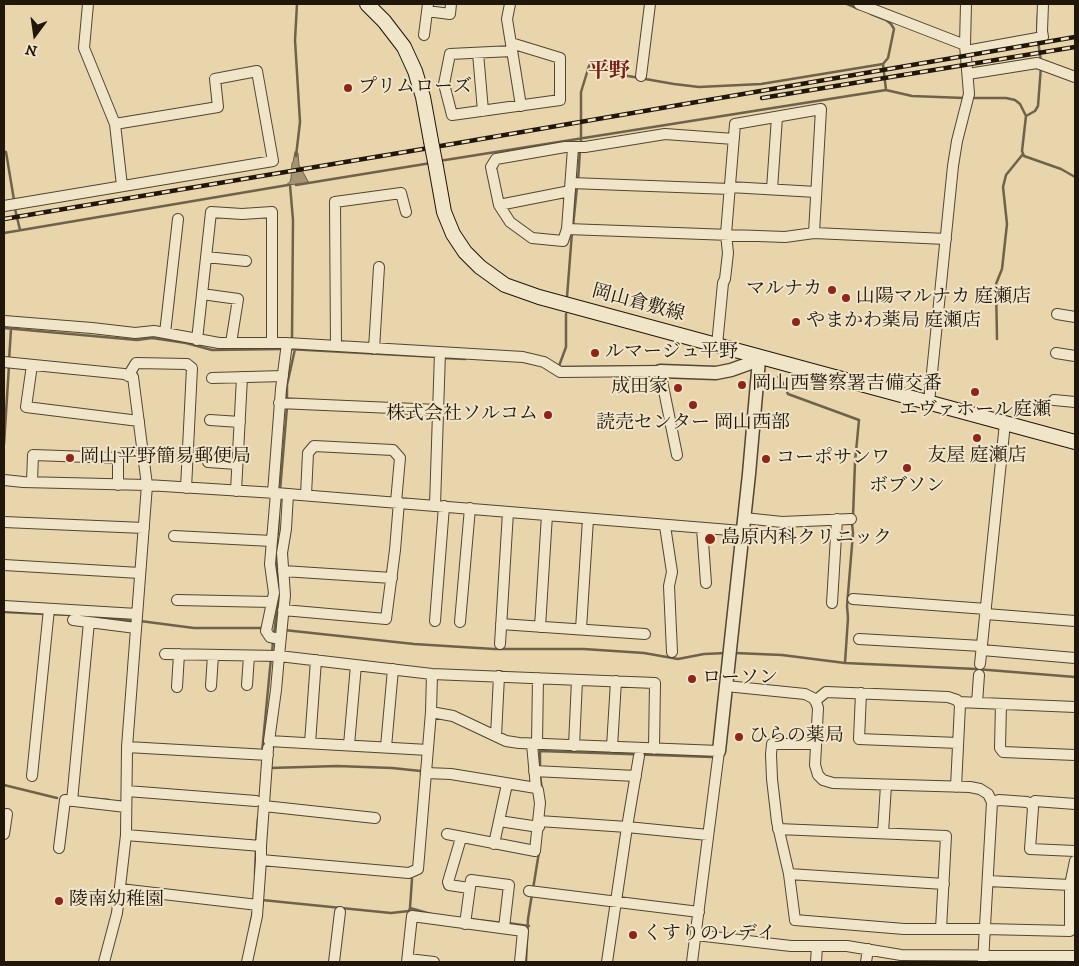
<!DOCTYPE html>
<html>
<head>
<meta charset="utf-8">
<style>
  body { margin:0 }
  #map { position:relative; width:1079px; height:966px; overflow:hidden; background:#e8d5ac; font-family:"IM FELL DW Pica",serif }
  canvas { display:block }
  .frame { position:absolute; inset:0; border:5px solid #20160a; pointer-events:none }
  .north { position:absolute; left:10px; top:10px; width:50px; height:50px; -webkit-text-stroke:4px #f0e4c9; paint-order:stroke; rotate:194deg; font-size:14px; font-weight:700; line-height:20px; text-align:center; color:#20160a }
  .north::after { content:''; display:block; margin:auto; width:18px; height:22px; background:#20160a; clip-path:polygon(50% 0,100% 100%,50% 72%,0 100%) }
</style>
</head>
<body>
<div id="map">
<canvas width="1079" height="966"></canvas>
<div class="frame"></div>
<div class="north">N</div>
</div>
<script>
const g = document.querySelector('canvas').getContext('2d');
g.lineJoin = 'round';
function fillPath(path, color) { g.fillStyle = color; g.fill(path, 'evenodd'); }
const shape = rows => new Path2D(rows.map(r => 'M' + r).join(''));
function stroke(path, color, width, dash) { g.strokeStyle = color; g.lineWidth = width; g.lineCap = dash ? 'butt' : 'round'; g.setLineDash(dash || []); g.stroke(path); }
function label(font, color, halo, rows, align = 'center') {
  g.font = font + ' "IM FELL DW Pica","Noto Serif JP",serif'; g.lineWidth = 4; g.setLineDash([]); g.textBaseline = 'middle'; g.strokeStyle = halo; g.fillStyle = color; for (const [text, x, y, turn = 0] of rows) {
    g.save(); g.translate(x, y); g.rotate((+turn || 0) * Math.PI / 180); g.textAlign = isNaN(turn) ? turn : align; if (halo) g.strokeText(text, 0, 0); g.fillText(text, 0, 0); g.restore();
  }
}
const water = shape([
  [295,152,298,153,299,165,309,183,286,185,290,182,291,178,292,163,293,162,295,152]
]);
fillPath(water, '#a49475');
stroke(water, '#6f624a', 1);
stroke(shape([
  [847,4,859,9],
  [871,14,886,20,891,24,894,29,888,58,883,64,886,90,912,96,964,98],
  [1037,36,1038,14],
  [1038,41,1041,61],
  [970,98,1006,98,1015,100,1020,104,1026,116,1022,151,1024,156,1061,169,1075,177],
  [1026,116,1035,111,1038,106,1041,66],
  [581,144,581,92,589,66,593,62,601,63,618,73,628,76,674,84,699,87,761,84,883,64],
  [4,151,6,152,14,200],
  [296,156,300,122,295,40,297,4],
  [439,161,886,90],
  [578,181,580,150],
  [290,185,293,220,292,340],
  [296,185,431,163],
  [15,209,20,230],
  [573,226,577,187],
  [4,233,288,185],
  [567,297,572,232],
  [4,328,137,340,152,338,186,343,212,350,283,349],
  [997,339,996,284,1002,269,1007,224,1003,187,1006,175,1023,154],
  [288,349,437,357],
  [443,358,465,359],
  [9,361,11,329],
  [559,366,566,347,566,314],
  [557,367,659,366],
  [778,377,783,383,788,394,859,420,855,462,853,517],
  [287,401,287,385,295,349,294,345],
  [4,444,9,366],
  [280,491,287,407],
  [278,534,279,517],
  [4,612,45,614],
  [50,614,72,615],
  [80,616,134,621],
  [140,621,194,628,264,628],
  [284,630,414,644,494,649,584,649,644,653,678,659,704,654,727,653],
  [274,635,279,590,275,556],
  [272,653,273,641],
  [735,653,782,655,845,663,976,669,1075,677],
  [845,663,848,618,847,606,853,533,852,523],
  [262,752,271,658],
  [270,768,337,766,392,768,421,771,421,774],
  [540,770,540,751,712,757],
  [540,775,542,790],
  [4,785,57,798],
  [87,798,109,800],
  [256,842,258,818],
  [255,874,256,847],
  [533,889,539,852],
  [262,900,391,913,409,911,410,908,431,914],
  [410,908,412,879],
  [469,919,503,923],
  [508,923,529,926],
  [250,926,253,912],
  [526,962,528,919,532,894]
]), '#6f624a', 2.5);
const minor = shape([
  [88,4,84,48,115,124,122,186],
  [510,4,507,19,521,106],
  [859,4,965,45],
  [427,11,450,14,451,4],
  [424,35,428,4],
  [511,43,560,58,560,100,452,115,444,84,450,54,512,51],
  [966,51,1043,37,1042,31,1043,4],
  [478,53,483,111],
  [968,74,1037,63,1075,77],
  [641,76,650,4],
  [573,148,567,229,563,241,532,238,510,222,499,205,491,167,496,159,565,147,585,147,665,134,734,139],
  [571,183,730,189],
  [730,187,816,192],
  [772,189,777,117],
  [499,205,570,191],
  [4,206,273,161,257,71,215,79,218,107,115,124],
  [567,229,785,237,814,233,946,239],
  [206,257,246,261],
  [202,294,238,299,231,343],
  [1057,314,1075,317],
  [4,321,92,328,135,333,154,331,219,343,287,343,523,357,544,362,560,372,660,371,677,455],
  [165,333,178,219],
  [197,340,211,212,242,214,272,212,272,342],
  [717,345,723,283,725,279,728,253,726,234,735,124,821,109,814,233],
  [336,346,335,202,401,193,406,212],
  [374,349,379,267],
  [1056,353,1075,356],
  [4,362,124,374,133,377,147,485,127,747,126,835,117,913,104,962],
  [32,365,26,407,139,421],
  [128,376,136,363,187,364,192,368,186,488],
  [212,378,283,376],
  [1054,400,1075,402],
  [929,402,953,166,957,141,969,94,965,45,966,4],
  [279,403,438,410],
  [210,420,240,422],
  [208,462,237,464],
  [4,480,23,482,147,485,276,493,742,531],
  [32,482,33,455,118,458,118,485],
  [236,491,242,377],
  [273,493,281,389,287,343],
  [276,493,270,564,274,593,266,631,270,637,280,639],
  [306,495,308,453,314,446,393,450,400,458,396,502],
  [435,505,440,352],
  [744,518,782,522,851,519],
  [4,522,144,528],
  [665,526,672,572,669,586,672,652],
  [702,528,706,583],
  [174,536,272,541],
  [4,565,140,573],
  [283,571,392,578],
  [853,599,986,609],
  [177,600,272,602],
  [832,603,837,519],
  [4,606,137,614],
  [283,610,386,619,395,550,399,502],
  [986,614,1075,621],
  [73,620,136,628],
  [435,621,444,506],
  [460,622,470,508],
  [501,624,645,634],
  [540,627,547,515],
  [581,629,588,519],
  [859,639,982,646],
  [500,644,508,512],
  [982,650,1075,658],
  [165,654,279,656,285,595,282,553,286,529,288,494],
  [980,664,1005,423],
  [247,685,249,656],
  [211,686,213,655],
  [726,686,805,694,815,699,818,708,815,765,818,775,823,780,833,783,970,787,980,789,988,794,992,802,983,962],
  [177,687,179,654],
  [861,693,859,739,958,743],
  [815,701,826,692,948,697,957,700,960,705,956,787],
  [958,702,1075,707],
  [977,703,979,675],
  [1001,704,1000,748,1003,752,1075,755],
  [431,712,453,716,506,741,519,743,719,751,692,962],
  [496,736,499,676],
  [310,743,316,660],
  [537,744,538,678],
  [816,744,772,744,771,754,772,779,777,822,789,874,795,920,904,929,985,929,1070,931,1070,885,1075,861],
  [349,745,356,665],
  [574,746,577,680],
  [127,747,268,755],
  [386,747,393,669],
  [612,747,616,681],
  [428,750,269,741,276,690,279,656,432,674,655,683,654,749],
  [534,771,636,776],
  [426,773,451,774,536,788],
  [32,776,49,609],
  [127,791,256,801],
  [72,801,89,622],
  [992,802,999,800,1027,802,1031,804,1033,808,1030,849,1075,851],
  [1031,804,1035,801,1075,804],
  [264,806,375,818],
  [499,821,539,827],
  [539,821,627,827,639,756],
  [778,829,946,836,941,929],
  [883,833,886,785],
  [4,834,7,814],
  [447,834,535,851,540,803,538,790,536,788,532,744],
  [126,835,261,846,261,860,409,873,418,869,431,712,432,674],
  [461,838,448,882,449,885,469,888],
  [494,844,507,784],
  [261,846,268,748],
  [59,848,65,800,126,807],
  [789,874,944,884],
  [988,881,1070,885],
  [120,889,258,905],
  [529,891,699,912],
  [465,924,471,880,509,885,504,928],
  [696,935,791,946,817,946,816,962],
  [817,946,847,946,901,955,1075,956],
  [408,959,434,962],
  [247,962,257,916,261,860],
  [334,962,340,912],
  [407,962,412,916,523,931,520,962],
  [607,962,627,827,708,835],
  [866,962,868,949]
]);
const tertiary = shape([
  [660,371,716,373,731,370,759,360,749,474,719,751]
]);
const secondary = shape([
  [367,4,384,21,404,47,415,71,423,97,431,141],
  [436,167,444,212,453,234,465,252,480,267,505,285,539,297,1075,442]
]);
stroke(minor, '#524632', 12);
stroke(tertiary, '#524632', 15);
stroke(secondary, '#20160a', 16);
stroke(minor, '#f0e4c9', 10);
stroke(tertiary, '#f0e4c9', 12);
stroke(secondary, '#f0e4c9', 14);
const rail = shape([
  [762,98,1075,47],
  [4,219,423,149,1075,37]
]);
stroke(rail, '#20160a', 4.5);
stroke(rail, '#f0e4c9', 2.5, [8]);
const secondaryBridge = shape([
  [431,141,436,167]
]);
stroke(secondaryBridge, '#20160a', 16, []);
stroke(secondaryBridge, '#f0e4c9', 14);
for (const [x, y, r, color] of [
  [348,88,5,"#8f2418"],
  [832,290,5,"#8f2418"],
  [846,298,5,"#8f2418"],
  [796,322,5,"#8f2418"],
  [595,353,5,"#8f2418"],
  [742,385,5,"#8f2418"],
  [678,388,5,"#8f2418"],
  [975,392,5,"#8f2418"],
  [693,405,5,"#8f2418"],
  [548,415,5,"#8f2418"],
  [977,438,5,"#8f2418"],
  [70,458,5,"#8f2418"],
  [766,459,5,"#8f2418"],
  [907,468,5,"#8f2418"],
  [710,539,6,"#8f2418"],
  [692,679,5,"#8f2418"],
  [739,737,5,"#8f2418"],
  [59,901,5,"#8f2418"],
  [633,935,5,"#8f2418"]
]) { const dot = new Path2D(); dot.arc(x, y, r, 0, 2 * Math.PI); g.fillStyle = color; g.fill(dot); stroke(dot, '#f0e4c9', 2); }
label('19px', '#20160a', '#f0e4c9', [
  ["プリムローズ",358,88],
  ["マルナカ",822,290,"right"],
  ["山陽マルナカ 庭瀬店",856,298],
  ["やまかわ薬局 庭瀬店",806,322],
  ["ルマージュ平野",605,353],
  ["岡山西警察署吉備交番",752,385],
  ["成田家",668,388,"right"],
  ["エヴァホール庭瀬",975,411,"center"],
  ["株式会社ソルコム",538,415,"right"],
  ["読売センター 岡山西部",693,424,"center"],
  ["友屋 庭瀬店",977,457,"center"],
  ["岡山平野簡易郵便局",80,458],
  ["コーポサンワ",776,459],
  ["ボブソン",907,487,"center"],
  ["島原内科クリニック",721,539],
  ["ローソン",702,679],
  ["ひらの薬局",749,737],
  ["陵南幼稚園",69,901],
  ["くすりのレデイ",643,935]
], 'left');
label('19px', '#20160a', '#f0e4c9', [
  ["岡山倉敷線",638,304,15]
]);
label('bold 21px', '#7a1f14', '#f0e4c9', [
  ["平野",609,73]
]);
</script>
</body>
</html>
